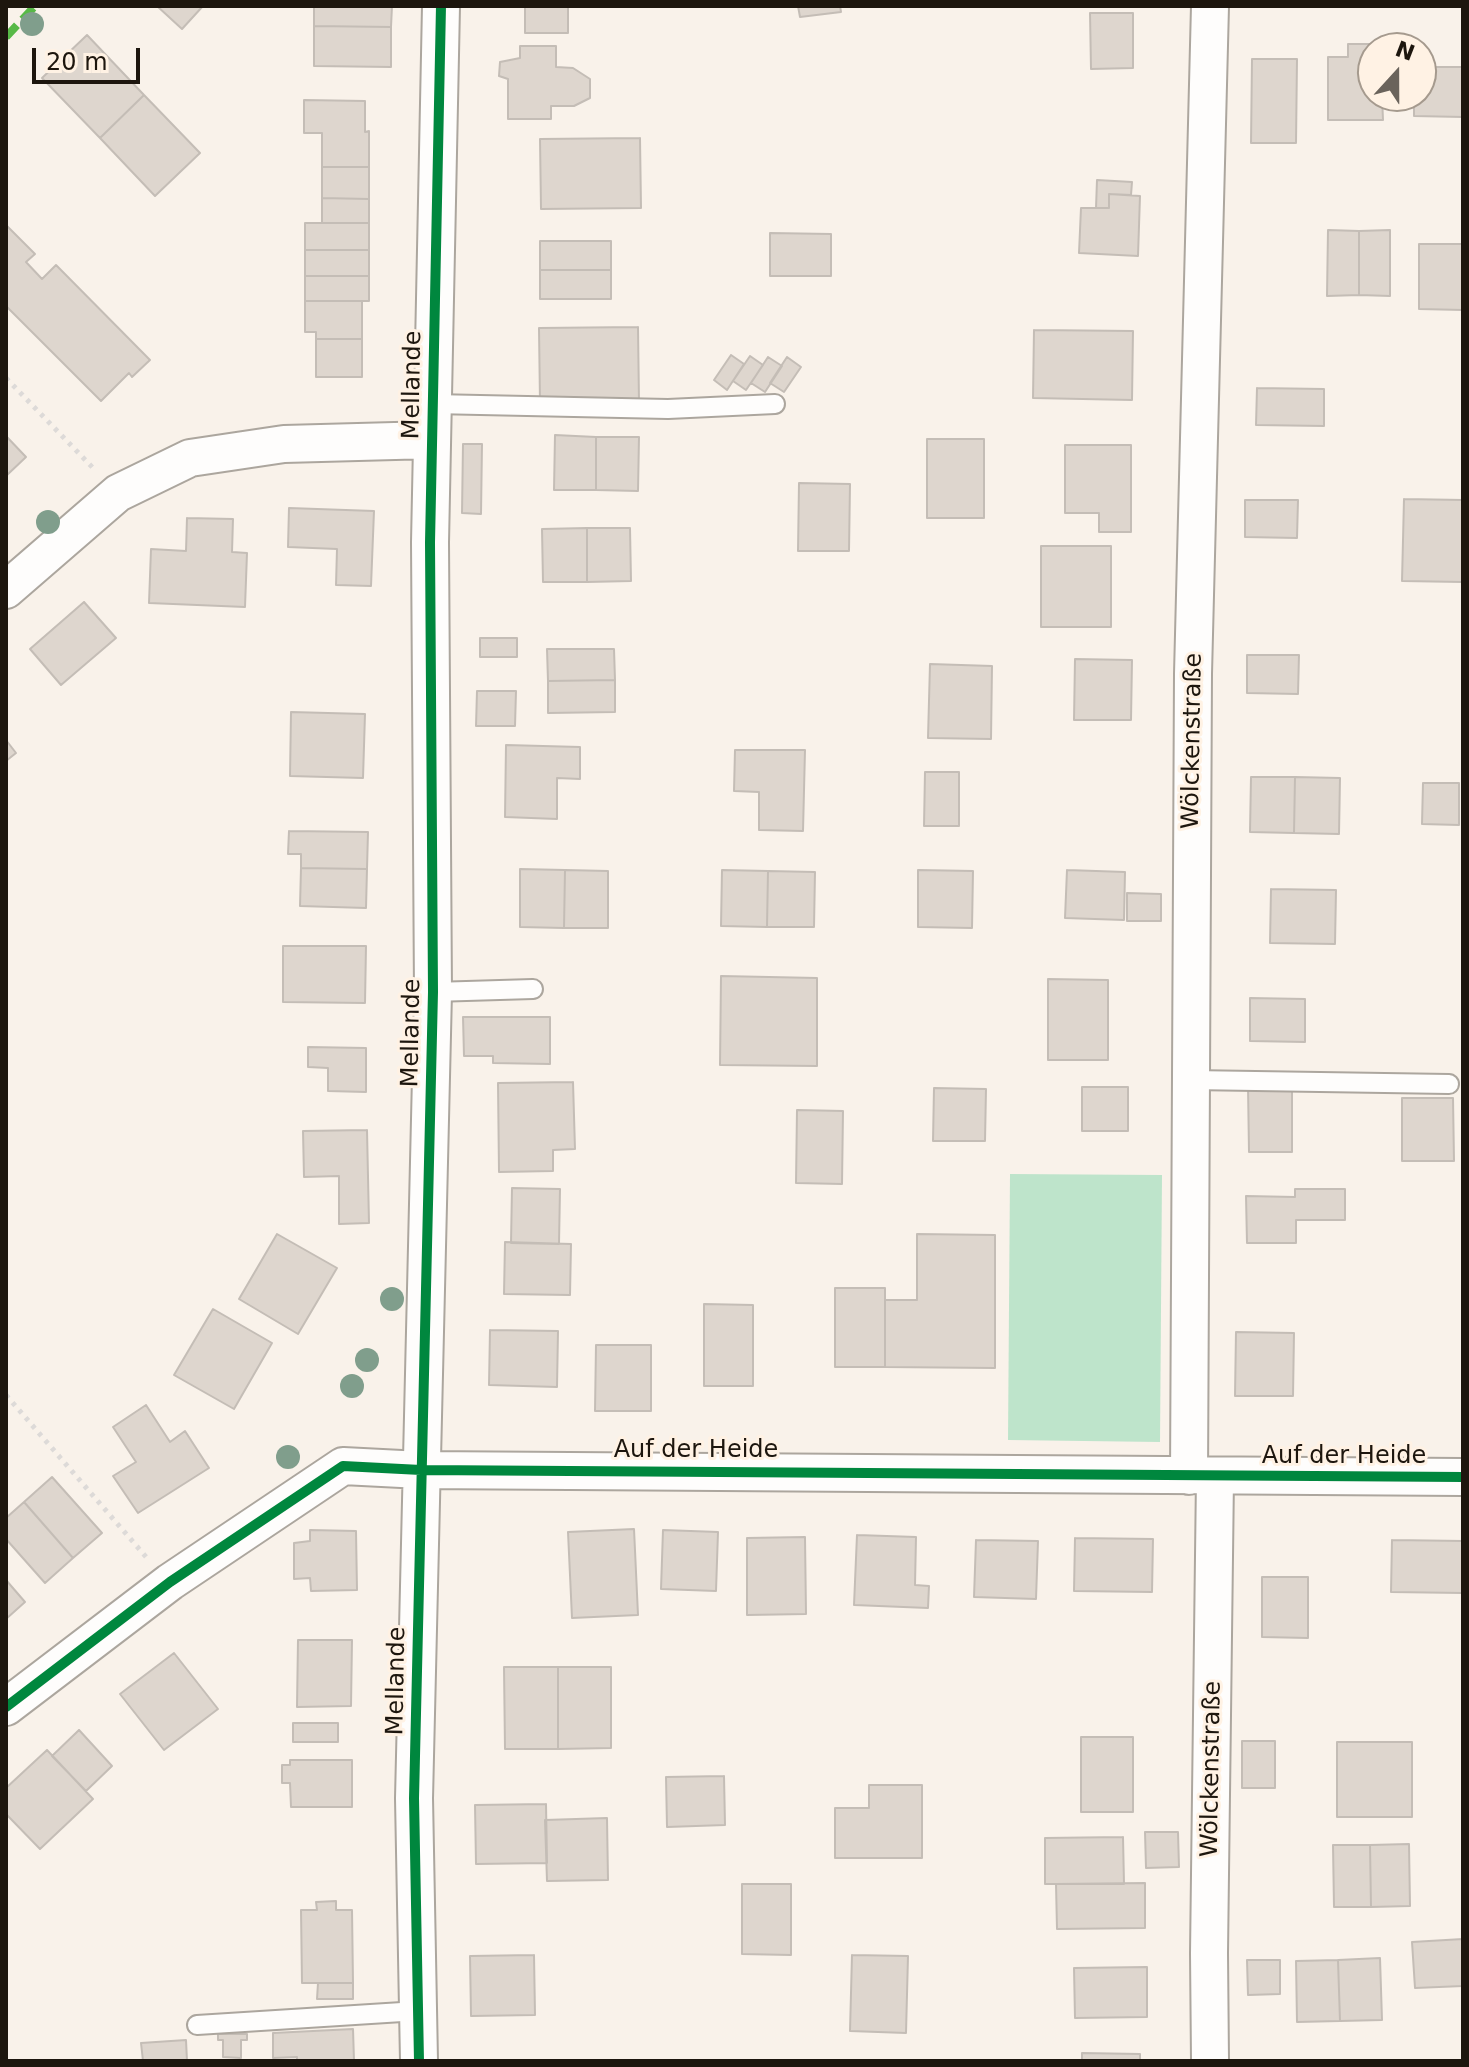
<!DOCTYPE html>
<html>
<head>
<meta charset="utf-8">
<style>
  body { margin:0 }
  #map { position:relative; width:1469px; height:2067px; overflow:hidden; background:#f9f2ea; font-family:"DejaVu Sans",sans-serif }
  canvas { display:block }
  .frame { position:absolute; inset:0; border:8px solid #1d160e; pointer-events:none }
  .north { position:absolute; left:1357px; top:32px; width:80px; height:80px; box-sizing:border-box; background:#fff2e4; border:2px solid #a59a8e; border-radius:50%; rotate:21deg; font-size:22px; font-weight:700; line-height:32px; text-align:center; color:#1d160e }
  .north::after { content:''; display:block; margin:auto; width:28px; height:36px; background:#6a635b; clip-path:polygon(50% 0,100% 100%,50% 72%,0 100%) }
  .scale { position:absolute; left:32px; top:48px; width:108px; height:36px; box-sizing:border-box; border:4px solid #1d160e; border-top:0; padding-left:10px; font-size:24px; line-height:28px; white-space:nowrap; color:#1d160e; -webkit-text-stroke:6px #fff2e4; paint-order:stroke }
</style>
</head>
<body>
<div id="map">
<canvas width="1469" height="2067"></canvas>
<div class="frame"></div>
<div class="north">N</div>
<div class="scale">20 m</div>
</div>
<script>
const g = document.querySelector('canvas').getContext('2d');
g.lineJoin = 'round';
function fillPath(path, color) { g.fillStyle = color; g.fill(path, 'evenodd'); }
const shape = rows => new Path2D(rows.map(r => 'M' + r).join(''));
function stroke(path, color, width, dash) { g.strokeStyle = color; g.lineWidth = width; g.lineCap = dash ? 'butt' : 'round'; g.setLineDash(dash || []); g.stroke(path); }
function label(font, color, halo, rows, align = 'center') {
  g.font = font + ' "DejaVu Sans",sans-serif'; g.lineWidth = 6; g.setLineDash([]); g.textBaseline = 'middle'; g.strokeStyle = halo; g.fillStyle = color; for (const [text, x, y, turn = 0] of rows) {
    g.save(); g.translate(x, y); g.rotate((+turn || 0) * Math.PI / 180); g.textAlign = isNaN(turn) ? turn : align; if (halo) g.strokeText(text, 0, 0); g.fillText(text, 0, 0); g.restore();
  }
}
fillPath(shape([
  [1010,1174,1162,1175,1160,1442,1008,1440]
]), '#bee4cb');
const building = shape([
  [157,6,203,6,182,29,157,6],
  [314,6,392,6,391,27,314,26,314,6],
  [525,6,568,6,568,33,525,33,525,6],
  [798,6,840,6,841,12,800,17,798,6],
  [1090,13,1133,13,1133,68,1091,69,1090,13],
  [314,26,391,27,391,67,314,66,314,26],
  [87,35,144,95,100,138,42,78,87,35],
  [1348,44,1382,44,1382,48,1373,48,1373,96,1382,96,1383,120,1328,120,1328,57,1348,57,1348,44],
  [520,46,556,46,556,67,573,68,590,79,590,98,574,106,551,106,551,119,508,119,508,79,499,76,500,62,520,58,520,46],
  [1252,59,1297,59,1296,143,1251,143,1252,59],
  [1421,67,1463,67,1463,117,1414,116,1414,96,1421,96,1421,67],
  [144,95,200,153,155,196,100,138,144,95],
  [304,100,365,101,365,132,369,131,369,167,322,167,322,133,304,133,304,100],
  [640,138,641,208,541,209,540,139,640,138],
  [322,167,369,167,369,199,322,198,322,167],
  [1097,180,1132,182,1131,195,1109,194,1109,208,1096,208,1097,180],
  [1109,194,1140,196,1138,256,1079,253,1081,208,1109,208,1109,194],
  [322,198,369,199,369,223,322,223,322,198],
  [305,223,369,223,369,250,305,250,305,223],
  [6,225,35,254,26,262,42,279,56,265,150,360,132,377,129,373,101,401,6,306,6,225],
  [1328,230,1359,231,1359,295,1327,296,1328,230],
  [1390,230,1390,296,1359,295,1359,231,1390,230],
  [770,233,831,234,831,276,770,276,770,233],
  [540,241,611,241,611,270,540,270,540,241],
  [1419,244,1463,244,1463,310,1419,309,1419,244],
  [305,250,369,250,369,276,305,276,305,250],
  [540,270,611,270,611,299,540,299,540,270],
  [305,276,369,276,369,301,305,301,305,276],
  [305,301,362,301,362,339,316,339,316,332,305,332,305,301],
  [638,327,639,402,540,403,539,328,638,327],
  [1034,330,1133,331,1132,400,1033,398,1034,330],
  [316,339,362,339,362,377,316,377,316,339],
  [731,355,744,364,727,390,714,380,731,355],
  [750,356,763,365,746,390,733,381,750,356],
  [768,357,782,366,765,392,751,383,768,357],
  [787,357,801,367,784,392,770,383,787,357],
  [1257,388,1324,389,1324,426,1256,425,1257,388],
  [555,435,596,437,596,490,554,490,555,435],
  [6,436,26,457,6,476,6,436],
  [596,437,639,437,638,491,596,490,596,437],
  [927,439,984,439,984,518,927,518,927,439],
  [463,444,482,444,481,514,462,513,463,444],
  [1065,445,1131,445,1131,532,1099,532,1099,513,1065,513,1065,445],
  [799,483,850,484,849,551,798,551,799,483],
  [1404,499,1463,500,1463,582,1402,581,1404,499],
  [1245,500,1298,500,1297,538,1245,537,1245,500],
  [289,508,374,511,371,586,336,585,337,549,288,547,289,508],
  [187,518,233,519,232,552,247,553,245,607,149,603,151,549,186,551,187,518],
  [587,528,630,528,631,581,587,582,587,528],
  [587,528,587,582,543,582,542,529,587,528],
  [1041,546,1111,546,1111,627,1041,627,1041,546],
  [84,602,116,638,61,685,30,649,84,602],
  [480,638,517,638,517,657,480,657,480,638],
  [547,649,614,649,615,680,548,681,547,649],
  [1247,655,1299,655,1298,694,1247,693,1247,655],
  [1075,659,1132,660,1131,720,1074,720,1075,659],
  [930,664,992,666,991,739,928,738,930,664],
  [615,680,615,712,548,713,548,681,615,680],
  [477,691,516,691,515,726,476,726,477,691],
  [291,712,365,714,363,778,290,776,291,712],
  [6,740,16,753,6,761,6,740],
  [506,745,580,747,580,779,557,778,557,819,505,817,506,745],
  [735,750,805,750,803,831,759,830,759,792,734,791,735,750],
  [925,772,959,772,959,826,924,826,925,772],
  [1251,777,1295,777,1294,833,1250,832,1251,777],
  [1295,777,1340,778,1339,834,1294,833,1295,777],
  [1423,783,1459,783,1459,825,1422,824,1423,783],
  [289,831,368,832,367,869,301,868,301,854,288,854,289,831],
  [301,868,367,869,366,908,300,906,301,868],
  [520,869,565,870,564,928,520,927,520,869],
  [565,870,608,871,608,928,564,928,565,870],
  [722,870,768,871,767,927,721,926,722,870],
  [918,870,973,871,972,928,918,927,918,870],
  [1067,870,1125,872,1124,920,1065,918,1067,870],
  [768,871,815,872,814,927,767,927,768,871],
  [1271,889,1336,890,1335,944,1270,943,1271,889],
  [1127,893,1161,894,1161,921,1127,921,1127,893],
  [283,946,366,946,365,1003,283,1002,283,946],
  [721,976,817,978,817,1066,720,1065,721,976],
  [1048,979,1108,980,1108,1060,1048,1060,1048,979],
  [1250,998,1305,999,1305,1042,1250,1041,1250,998],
  [463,1017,550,1017,550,1064,493,1063,493,1056,464,1056,463,1017],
  [308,1047,366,1048,366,1092,328,1091,328,1068,308,1067,308,1047],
  [573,1082,575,1149,553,1150,553,1171,499,1172,498,1083,573,1082],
  [1248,1086,1292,1086,1292,1152,1249,1152,1248,1086],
  [1082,1087,1128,1087,1128,1131,1082,1131,1082,1087],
  [934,1088,986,1089,985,1141,933,1141,934,1088],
  [1402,1098,1453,1098,1454,1161,1402,1161,1402,1098],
  [797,1110,843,1111,842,1184,796,1183,797,1110],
  [367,1130,369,1223,339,1224,339,1176,304,1177,303,1131,367,1130],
  [512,1188,560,1189,559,1244,511,1243,512,1188],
  [1295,1189,1345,1189,1345,1220,1296,1220,1296,1243,1247,1243,1246,1196,1295,1197,1295,1189],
  [277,1234,337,1268,298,1334,239,1299,277,1234],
  [917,1234,995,1235,995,1368,885,1367,885,1300,917,1300,917,1234],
  [505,1242,571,1244,570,1295,504,1294,505,1242],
  [835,1288,885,1288,885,1367,835,1367,835,1288],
  [704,1304,753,1305,753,1386,704,1386,704,1304],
  [213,1309,272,1343,234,1409,174,1375,213,1309],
  [490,1330,558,1331,557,1387,489,1385,490,1330],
  [1236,1332,1294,1333,1293,1396,1235,1396,1236,1332],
  [596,1345,651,1345,651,1411,595,1411,596,1345],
  [146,1405,170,1442,185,1431,209,1468,138,1513,113,1476,136,1462,113,1427,146,1405],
  [52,1477,102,1533,73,1558,24,1502,52,1477],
  [24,1502,73,1558,45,1583,6,1539,6,1518,24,1502],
  [634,1529,638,1615,572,1618,568,1532,634,1529],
  [310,1530,356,1531,357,1590,311,1591,310,1578,294,1579,294,1543,310,1541,310,1530],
  [663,1530,718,1532,716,1591,661,1589,663,1530],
  [857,1535,916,1537,915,1585,929,1586,928,1608,854,1605,857,1535],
  [805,1537,806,1614,747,1615,747,1538,805,1537],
  [1075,1538,1153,1539,1152,1592,1074,1591,1075,1538],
  [976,1540,1038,1541,1036,1599,974,1597,976,1540],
  [1392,1540,1463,1541,1463,1593,1391,1592,1392,1540],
  [1262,1577,1308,1577,1308,1638,1262,1637,1262,1577],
  [6,1580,25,1602,6,1619,6,1580],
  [298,1640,352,1640,351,1706,297,1707,298,1640],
  [174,1653,218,1709,164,1750,120,1694,174,1653],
  [504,1667,558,1667,558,1749,505,1749,504,1667],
  [558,1667,611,1667,611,1748,558,1749,558,1667],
  [293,1723,338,1723,338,1742,293,1742,293,1723],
  [79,1730,112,1766,86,1791,52,1756,79,1730],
  [1081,1737,1133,1737,1133,1812,1081,1812,1081,1737],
  [1242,1741,1275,1741,1275,1788,1242,1788,1242,1741],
  [1337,1742,1412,1742,1412,1817,1337,1817,1337,1742],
  [47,1750,93,1799,40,1849,6,1814,6,1788,47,1750],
  [290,1760,352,1760,352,1807,291,1807,290,1783,282,1783,282,1765,290,1765,290,1760],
  [724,1776,725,1825,667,1827,666,1777,724,1776],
  [869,1785,922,1785,922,1858,835,1858,835,1808,869,1808,869,1785],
  [546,1804,547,1863,476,1864,475,1805,546,1804],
  [607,1818,608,1880,547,1881,545,1820,607,1818],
  [1145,1832,1178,1832,1179,1867,1146,1868,1145,1832],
  [1123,1837,1124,1884,1045,1884,1045,1838,1123,1837],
  [1409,1844,1410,1906,1371,1907,1370,1845,1409,1844],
  [1333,1845,1370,1845,1371,1907,1334,1907,1333,1845],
  [1145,1883,1145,1928,1057,1929,1056,1884,1145,1883],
  [742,1884,791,1884,791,1955,742,1954,742,1884],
  [336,1901,336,1910,352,1910,353,1983,302,1983,301,1910,317,1910,316,1902,336,1901],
  [1463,1939,1463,1986,1415,1988,1412,1942,1463,1939],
  [534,1955,535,2015,471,2016,470,1956,534,1955],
  [852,1955,908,1956,906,2033,850,2031,852,1955],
  [1380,1958,1382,2020,1340,2021,1338,1960,1380,1958],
  [1247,1960,1280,1960,1280,1994,1248,1995,1247,1960],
  [1338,1960,1340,2021,1297,2022,1296,1961,1338,1960],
  [1147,1967,1147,2017,1075,2018,1074,1968,1147,1967],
  [318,1983,353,1983,353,1999,317,1999,318,1983],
  [353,2029,354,2061,297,2061,297,2057,273,2058,273,2033,353,2029],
  [218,2034,247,2034,247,2040,241,2040,241,2058,223,2057,223,2040,218,2040,218,2034],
  [186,2040,187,2061,143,2061,141,2043,186,2040],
  [1082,2053,1140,2054,1140,2061,1082,2061,1082,2053]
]);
fillPath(building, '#ded6ce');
stroke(building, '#c4bdb6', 2);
const service = shape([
  [433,404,668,409,775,404],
  [433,992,533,989],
  [1191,1080,1449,1084],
  [197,2025,418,2011]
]);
const minor = shape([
  [6,590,118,493,190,458,284,444,432,440],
  [1189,1476,1193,674,1210,6],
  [6,1707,170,1582,343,1466,421,1470,1463,1477],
  [419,2061,414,1798,433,992,430,542,441,6],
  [1210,2061,1209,1953,1215,1477]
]);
stroke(service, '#aca69e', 22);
stroke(minor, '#aca69e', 40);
stroke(shape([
  [6,378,95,470],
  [6,1395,147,1558]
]), '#dddad8', 5, [4, 6]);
stroke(service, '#fefdfc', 18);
stroke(minor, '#fefdfc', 36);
stroke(shape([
  [6,37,35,6]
]), '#58b947', 8, [16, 8]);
stroke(shape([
  [6,1707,170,1582,343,1466,421,1470,1463,1477],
  [419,2061,414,1798,433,992,430,542,441,6]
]), '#00873e', 10);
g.fillStyle = '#809e8c';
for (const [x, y] of [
  [32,24],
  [48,522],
  [392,1299],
  [367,1360],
  [352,1386],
  [288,1457]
]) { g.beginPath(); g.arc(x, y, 12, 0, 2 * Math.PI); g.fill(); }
label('24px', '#1d160e', '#fff2e4', [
  ["Mellande",413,385,-89],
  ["Wölckenstraße",1193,741,-89],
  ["Mellande",412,1033,-89],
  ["Auf der Heide",696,1451],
  ["Auf der Heide",1344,1457],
  ["Mellande",397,1681,-89],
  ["Wölckenstraße",1212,1769,-89]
]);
</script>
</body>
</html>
